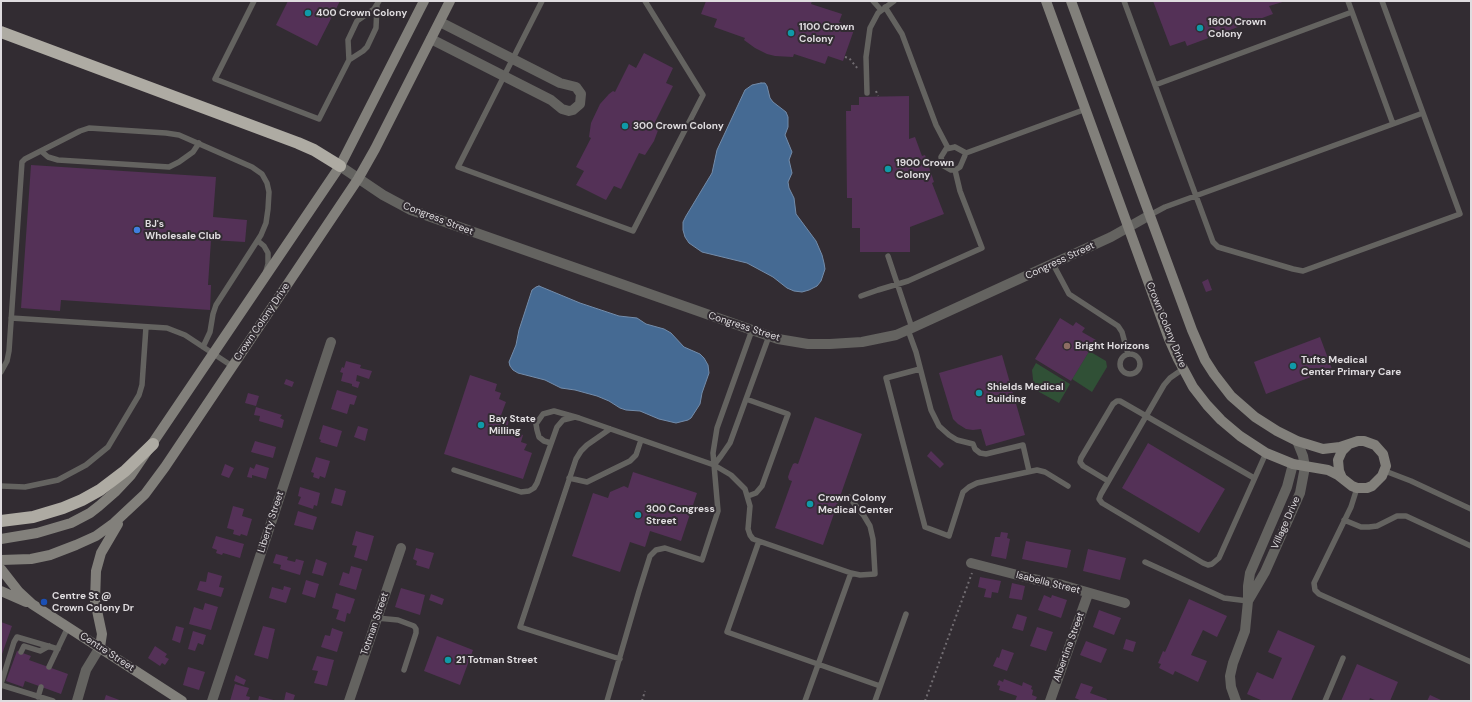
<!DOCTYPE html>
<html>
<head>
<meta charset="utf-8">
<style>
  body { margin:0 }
  #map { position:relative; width:1472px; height:702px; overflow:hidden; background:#322c32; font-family:"DM Sans",sans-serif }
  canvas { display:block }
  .frame { position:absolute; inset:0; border:2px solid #dfdcdf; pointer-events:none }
</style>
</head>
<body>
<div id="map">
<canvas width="1472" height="702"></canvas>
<div class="frame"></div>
</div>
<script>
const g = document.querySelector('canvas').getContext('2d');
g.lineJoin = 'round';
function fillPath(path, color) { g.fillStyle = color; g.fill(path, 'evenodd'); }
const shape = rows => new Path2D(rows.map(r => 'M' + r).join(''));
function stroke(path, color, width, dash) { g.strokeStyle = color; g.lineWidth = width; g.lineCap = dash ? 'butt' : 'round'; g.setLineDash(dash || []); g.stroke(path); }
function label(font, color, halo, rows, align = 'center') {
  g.font = font + ' "DM Sans",sans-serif'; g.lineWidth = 4; g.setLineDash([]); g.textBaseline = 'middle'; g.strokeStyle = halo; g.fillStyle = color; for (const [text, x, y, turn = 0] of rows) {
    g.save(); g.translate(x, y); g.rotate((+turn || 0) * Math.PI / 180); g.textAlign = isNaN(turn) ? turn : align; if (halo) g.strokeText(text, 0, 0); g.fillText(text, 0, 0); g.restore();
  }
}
fillPath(shape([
  [1089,351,1106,361,1107,367,1092,392,1072,379],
  [1036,363,1070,384,1059,403,1034,389,1032,370]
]), '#305036');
const water = shape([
  [761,83,765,83,767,86,770,98,773,102,786,112,788,117,788,127,785,135,792,152,789,160,792,173,788,182,789,188,794,198,796,214,816,241,822,255,824,263,825,269,821,281,817,286,809,290,802,292,794,291,787,288,773,277,747,263,702,252,689,243,685,237,683,230,683,222,686,216,712,173,717,150,745,90,752,85,761,83],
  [539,286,580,303,619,316,637,318,646,324,664,329,671,333,684,347,700,354,704,358,708,365,709,373,702,393,700,404,691,418,688,420,676,423,659,419,640,411,626,410,620,408,609,401,597,396,575,390,561,388,545,380,518,373,513,370,510,366,509,362,516,345,519,330,532,290,536,287,539,286]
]);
fillPath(water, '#456a93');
stroke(water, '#738caa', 1);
fillPath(shape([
  [288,1,340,1,317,46,276,25],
  [706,1,812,1,811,4,842,14,839,22,855,27,843,61,828,56,825,64,794,54,793,57,775,56,767,54,755,48,744,40,745,38,714,27,717,19,701,14],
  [1153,1,1286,1,1269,6,1273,14,1187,46,1185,41,1170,46],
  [644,53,673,68,666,83,673,86,655,122,660,125,654,141,645,155,639,153,621,189,614,186,606,200,576,185,584,171,576,167,591,138,589,137,591,123,600,104,609,94,613,91,615,92,629,64,636,68],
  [909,96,909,139,915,137,922,156,925,155,934,182,932,183,944,214,910,227,910,252,860,252,860,228,852,228,852,198,847,198,846,111,851,111,851,105,859,105,859,97],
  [31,165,216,177,213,217,247,220,245,242,211,240,208,285,211,285,210,310,61,300,60,311,21,308],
  [1208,279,1212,290,1206,292,1202,282],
  [1060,318,1073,326,1076,322,1085,328,1082,332,1096,340,1071,381,1035,359],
  [1320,337,1332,369,1266,394,1254,362],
  [1002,355,1025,435,986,446,981,429,973,430,966,429,958,424,953,419,939,373],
  [346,361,361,365,360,368,372,371,369,379,357,375,356,381,360,382,358,388,352,386,352,384,341,381,343,373,340,372,342,367,344,368],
  [470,375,497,384,495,391,501,393,499,399,506,402,500,418,509,421,506,430,523,435,521,442,527,444,524,450,532,453,523,479,444,454],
  [286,379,294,382,292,387,284,384],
  [337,390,357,396,354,405,350,404,347,414,331,409],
  [248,393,259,396,256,406,245,403],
  [256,407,282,415,280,418,284,420,282,428,259,421,260,416,254,415],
  [815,417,862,434,823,545,775,528,792,481,789,480,788,477,790,471,793,464,795,463,798,464],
  [323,425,342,431,337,447,320,442,321,440,319,439],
  [358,426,368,429,365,441,354,437],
  [255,441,276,447,273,458,251,452],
  [1148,443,1225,489,1199,533,1122,488],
  [931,451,944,464,940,468,927,456],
  [316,457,330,461,325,478,320,476,319,479,313,477,314,473,311,472],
  [225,464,234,468,229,478,221,475],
  [256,464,269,468,266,479,252,475,252,478,247,477,250,467,254,469],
  [633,472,697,493,681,541,650,531,645,547,630,542,620,572,572,556,593,493,608,498,610,492,624,486,628,488],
  [300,487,320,493,317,506,314,505,313,509,298,504,301,497,298,496],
  [335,488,346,491,342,506,331,503],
  [233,506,244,509,242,516,252,519,247,536,241,534,240,536,233,534,234,530,227,528],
  [298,511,317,517,313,530,294,525],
  [356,531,374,536,367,561,354,557,357,546,352,545],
  [1001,532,1008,533,1007,538,1010,539,1006,559,991,556,995,537,1000,537],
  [216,536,244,544,240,558,223,553,222,555,216,553,217,550,212,548],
  [1026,541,1071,550,1067,568,1022,559],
  [416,548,434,553,429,569,416,565,417,561,413,559],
  [1088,549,1126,558,1120,580,1083,571],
  [276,554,288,557,287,560,295,562,296,559,304,561,300,575,280,569,281,565,273,563],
  [316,559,327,563,323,576,312,573],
  [351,566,362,569,356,590,339,585,343,572,349,574],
  [208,572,222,576,219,587,224,588,221,597,197,590,200,581,206,582],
  [980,577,1001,581,998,593,992,592,991,598,984,597,986,589,978,587],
  [306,580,319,584,315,598,302,594],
  [1012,583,1025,586,1022,600,1009,598],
  [284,586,291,588,286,603,269,598,272,587,283,590],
  [401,588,425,595,420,615,395,607],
  [336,593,355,599,350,614,347,613,345,622,336,619,339,610,332,608],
  [431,594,444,599,442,605,429,600],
  [1044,595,1051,598,1052,595,1067,600,1061,618,1038,610],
  [1189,599,1227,616,1217,637,1203,630,1191,655,1207,661,1198,682,1175,671,1173,675,1159,668,1161,664,1158,663,1163,651,1165,652],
  [205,603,218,607,211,630,189,624,194,607,203,610],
  [1099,610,1121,618,1114,635,1093,627],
  [1017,614,1027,617,1023,631,1012,628],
  [1,622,12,626,1,657],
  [176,626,184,628,180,643,172,640],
  [263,626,275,629,268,659,254,655],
  [1037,627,1053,632,1046,651,1030,646],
  [332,628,343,632,337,652,321,647,325,635,330,636],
  [1278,630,1315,646,1291,701,1263,701,1247,694,1257,672,1273,679,1282,658,1268,652],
  [193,631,206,635,203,645,198,643,195,651,188,649],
  [437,636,473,650,460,685,424,671],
  [1126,639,1136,642,1133,652,1123,649],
  [1086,641,1107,649,1101,663,1080,655],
  [155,646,167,654,165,657,169,659,165,665,162,663,160,666,148,658],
  [1002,649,1014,653,1007,671,993,666,997,657,999,658],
  [17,651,31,656,29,660,68,674,61,694,25,681,23,687,6,681],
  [317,656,334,660,327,686,314,683,318,671,312,670],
  [1357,664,1398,682,1390,701,1377,701,1370,698,1369,701,1341,701],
  [188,667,205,672,199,690,183,685],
  [236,675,246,680,244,685,234,681],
  [1004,679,1022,686,1023,682,1032,686,1031,689,1033,690,1032,695,1037,697,1035,701,1015,701,1017,696,999,690,1000,686,997,685,999,680,1003,682],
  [1081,683,1093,687,1090,693,1107,699,1106,701,1082,701,1075,698],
  [235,684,249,688,246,696,250,697,249,701,230,701],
  [286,692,295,695,293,701,284,701],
  [106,695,122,701,104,701],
  [1430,695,1443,701,1427,701],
  [259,696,277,701,258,701]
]), '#543157');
stroke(shape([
  [845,57,849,58,858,69],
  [876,91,878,96],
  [642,701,645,691],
  [925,701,972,573]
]), '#716c71', 2, [2, 3]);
stroke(shape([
  [254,1,215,79,319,119,349,60,348,40,357,21,374,9,379,1],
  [542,1,458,167,633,231,703,95,645,1],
  [873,1,881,10],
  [1124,1,1213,242,1218,247,1293,269,1303,271,1460,214,1382,1],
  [885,7,902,34,936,125,948,148],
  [349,60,363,51,367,47,376,28,377,5],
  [1155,85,1352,12],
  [867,93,866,57,870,28,878,13,894,1],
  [1393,124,1423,113],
  [955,147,966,153,960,167,957,169,951,170,944,166,942,162,941,157,946,149,955,147],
  [41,151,48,157,58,160,169,167,179,162,193,152,199,143],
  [966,153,1086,109],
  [1150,215,1165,207,1393,124,1348,1],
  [258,241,264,246,268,253,268,264,266,271],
  [888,256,912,328],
  [1053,264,1069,294,1118,326,1122,332,1128,354],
  [861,296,878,290,908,281,982,248,960,191,955,170],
  [11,318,167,328,185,335,232,366],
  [908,330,916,352,931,410,939,426,949,435,957,440,973,444,975,449,980,453,986,454,1023,445,1029,471],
  '1120 364a10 10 0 1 1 20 0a10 10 0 1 1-20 0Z',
  [920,369,886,378,925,527,949,536,963,492,969,487,977,483,1037,470,1045,472,1068,486],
  [1183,369,1170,378,1164,385,1101,494,1099,499,1102,503,1203,563,1208,565,1212,564,1219,558,1266,453],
  [1,372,7,361,9,351,22,162,25,159,80,131,89,128,166,133,179,135,252,167,262,174,267,183,269,192,268,209,266,223,261,235,216,305,213,314,210,332,203,347],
  [746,399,788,414,762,486,756,493,748,496],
  [610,429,587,445,581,451,576,459,520,627,620,659],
  [551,443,544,441,539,437,537,430,536,424,543,414,554,411,579,418,714,465,731,475,745,489,750,506,748,529,750,535,753,539,851,573,860,575,875,574,873,539,870,526,864,516,849,497],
  [714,465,721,456,730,443,769,336],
  [454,470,521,492,529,491,534,488,537,483,557,427,563,420,575,417],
  [1385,471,1411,481,1471,509],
  [569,478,587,482,630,461,636,455,641,440],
  [1108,481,1083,466,1080,462,1081,458,1113,404,1117,401,1120,401,1254,478],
  [1,486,25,487,58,480,86,465,108,447,139,395,142,385,146,327],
  [1357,488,1351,507,1314,583,1315,590,1319,594,1471,662],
  [1344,520,1361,527,1369,527,1377,526,1397,516,1406,516,1471,546],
  [759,541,727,632,880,686],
  [1145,562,1224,598,1248,601],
  [377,618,398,620,414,626,416,629,416,633,404,670],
  [21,652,24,646,40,651,49,646],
  [49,667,68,627],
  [1,684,14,642,17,637,58,649],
  [1,685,53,701],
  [38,697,41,687],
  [607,701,639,591,650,556,656,550,665,548,702,560,718,511,713,453,717,428,752,330],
  [805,701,851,573],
  [875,701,906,614],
  [1325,701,1343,658]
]), '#646360', 5.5);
stroke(shape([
  [431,39,551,100,562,109,569,111,573,110,580,104,581,94,576,87,560,83,440,22],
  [340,166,383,195,411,210,752,330,778,339,808,344,830,344,862,342,896,335,912,328,1111,237,1150,215],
  [971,563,1033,579,1062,585,1125,603],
  [1248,601,1265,572,1300,493,1305,467,1303,456,1297,441],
  [77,701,86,670,100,647],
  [212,701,331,342],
  [349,701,401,548],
  [1050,701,1088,594],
  [1236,701,1231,687,1230,676,1233,663,1245,631,1248,601,1248,586,1250,573,1287,487,1293,464]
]), '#646360', 10);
stroke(shape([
  [1046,1,1169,339,1178,359,1193,387,1207,405,1221,420,1240,436,1266,453,1293,464,1328,470,1338,475,1352,486,1357,488,1367,488,1372,486,1382,476,1386,466,1383,454,1375,445,1364,441,1358,441,1340,447,1323,449,1297,441,1277,431,1255,417,1231,396,1214,374,1205,360,1192,330,1071,1],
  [1342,478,1339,471,1338,460,1342,451,1348,445],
  [1,539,37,533,71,523,90,513,99,506,115,492,131,475,340,166,424,1],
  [1,560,31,559,50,555,76,545,96,536,114,523,145,494,165,467,358,179,375,149,450,1],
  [1,569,19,592,32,604,182,701],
  [1,591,26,602],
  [100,647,102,634,95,601,96,571,101,553,118,524]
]), '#82807b', 10);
stroke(shape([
  [1,32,298,143,314,150,340,166],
  [1,521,33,517,63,508,82,500,100,490,125,471,153,444]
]), '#aeaba3', 12);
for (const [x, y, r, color] of [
  [308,13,4,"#0f9aa8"],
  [1200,28,4,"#0f9aa8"],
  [791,33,4,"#0f9aa8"],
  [625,126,4,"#0f9aa8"],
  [888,169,4,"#0f9aa8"],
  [137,230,4,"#3f7fe0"],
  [1067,346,4,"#8d6e63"],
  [1293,366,4,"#0f9aa8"],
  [979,393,4,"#0f9aa8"],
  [481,425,4,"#0f9aa8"],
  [810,504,4,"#0f9aa8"],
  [638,515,4,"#0f9aa8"],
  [44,602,4,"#1a4fb4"],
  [448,660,4,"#0f9aa8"]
]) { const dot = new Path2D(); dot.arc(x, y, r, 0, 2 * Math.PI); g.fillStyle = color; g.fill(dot); stroke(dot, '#322c32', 1.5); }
label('bold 10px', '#dfdcdf', '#322c32', [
  ["400 Crown Colony",316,13],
  ["1600 Crown",1208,22],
  ["Colony",1208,34],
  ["1100 Crown",799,27],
  ["Colony",799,39],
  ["300 Crown Colony",633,126],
  ["1900 Crown",896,163],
  ["Colony",896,175],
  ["BJ's",145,224],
  ["Wholesale Club",145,236],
  ["Bright Horizons",1075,346],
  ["Tufts Medical",1301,360],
  ["Center Primary Care",1301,372],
  ["Shields Medical",987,387],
  ["Building",987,399],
  ["Bay State",489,419],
  ["Milling",489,431],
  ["Crown Colony",818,498],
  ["Medical Center",818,510],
  ["300 Congress",646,509],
  ["Street",646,521],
  ["Centre St @",52,596],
  ["Crown Colony Dr",52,608],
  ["21 Totman Street",456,660]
], 'left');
label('10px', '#dfdcdf', '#322c32', [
  ["Congress Street",438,219,21],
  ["Congress Street",1060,261,-25],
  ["Crown Colony Drive",262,322,-56],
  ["Crown Colony Drive",1166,325,68],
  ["Congress Street",744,327,18],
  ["Liberty Street",271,522,-72],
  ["Village Drive",1286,523,-66],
  ["Isabella Street",1048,583,14],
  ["Totman Street",375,624,-71],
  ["Albertina Street",1069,647,-70],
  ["Centre Street",107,652,33]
]);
</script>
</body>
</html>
